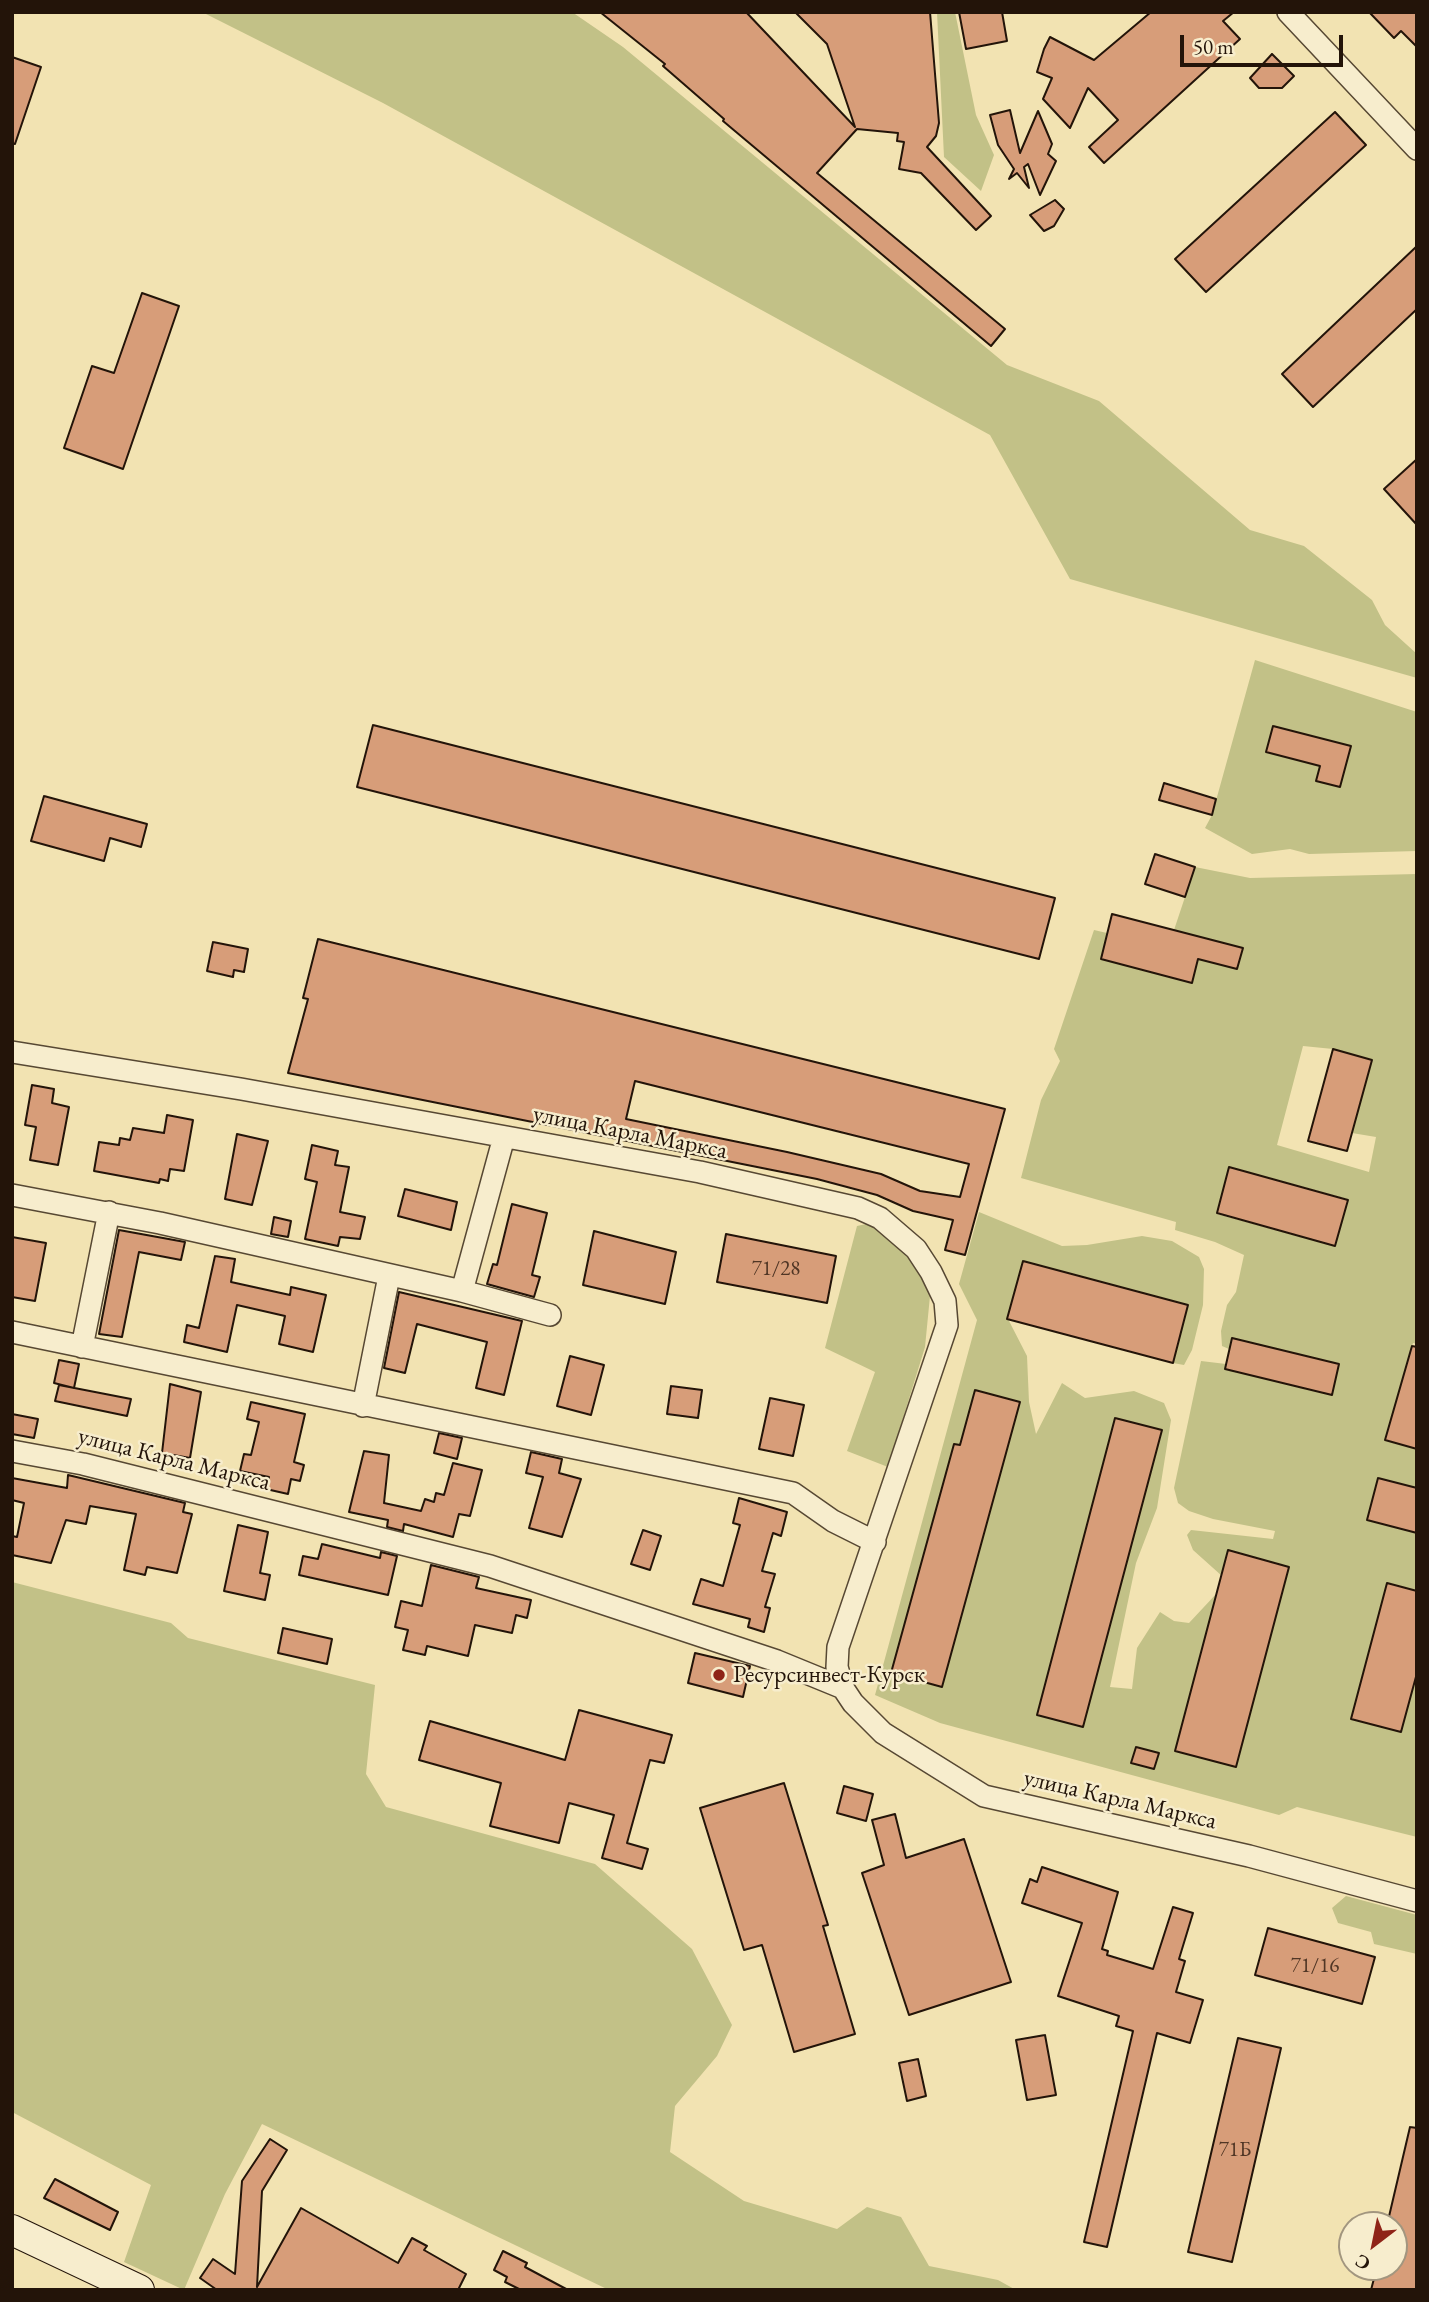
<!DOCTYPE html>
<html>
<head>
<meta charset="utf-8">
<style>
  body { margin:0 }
  #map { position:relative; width:1429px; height:2302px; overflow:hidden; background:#f2e3b2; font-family:"EB Garamond",serif }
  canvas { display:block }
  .frame { position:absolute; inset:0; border:14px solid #231409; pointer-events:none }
  .north { position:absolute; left:1338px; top:2211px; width:70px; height:70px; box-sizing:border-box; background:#f7edcd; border:2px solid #a2967f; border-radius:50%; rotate:212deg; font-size:19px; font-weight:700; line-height:28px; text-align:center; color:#231409 }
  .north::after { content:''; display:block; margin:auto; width:24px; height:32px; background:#8f2418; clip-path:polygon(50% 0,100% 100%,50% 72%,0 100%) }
  .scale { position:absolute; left:1180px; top:35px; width:163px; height:32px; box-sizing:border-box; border:4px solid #231409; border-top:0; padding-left:9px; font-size:21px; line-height:24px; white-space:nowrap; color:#231409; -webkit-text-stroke:5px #f7edcd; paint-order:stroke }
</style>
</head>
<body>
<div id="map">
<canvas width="1429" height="2302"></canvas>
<div class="frame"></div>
<div class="north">С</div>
<div class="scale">50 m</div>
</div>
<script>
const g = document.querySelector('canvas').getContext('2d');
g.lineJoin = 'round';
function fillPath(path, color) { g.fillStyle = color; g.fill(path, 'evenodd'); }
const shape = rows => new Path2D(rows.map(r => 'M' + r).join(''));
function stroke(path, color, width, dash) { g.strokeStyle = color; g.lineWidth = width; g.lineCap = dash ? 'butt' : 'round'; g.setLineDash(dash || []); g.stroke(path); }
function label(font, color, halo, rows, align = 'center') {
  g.font = font + ' "EB Garamond",serif'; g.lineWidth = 5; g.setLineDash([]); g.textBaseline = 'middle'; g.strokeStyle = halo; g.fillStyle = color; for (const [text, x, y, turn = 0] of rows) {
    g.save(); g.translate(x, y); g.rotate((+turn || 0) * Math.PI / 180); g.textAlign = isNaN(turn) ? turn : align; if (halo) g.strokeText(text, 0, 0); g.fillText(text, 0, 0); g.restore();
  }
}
fillPath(shape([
  [202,12,572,12,623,47,1007,365,1099,401,1250,530,1304,546,1372,600,1385,625,1417,654,1417,678,1070,579,990,435,383,103],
  [937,12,955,12,976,115,994,155,981,191,944,157],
  [1255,660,1417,712,1417,851,1309,854,1290,849,1252,854,1205,828,1212,815],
  [1195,867,1250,878,1417,874,1417,1344,1413,1343,1385,1440,1417,1449,1417,1837,1297,1807,1279,1815,940,1723,875,1695,977,1320,959,1284,979,1212,1062,1246,1087,1245,1142,1236,1172,1241,1199,1257,1204,1269,1203,1305,1192,1350,1184,1365,1173,1363,1188,1305,1023,1261,1008,1319,1027,1356,1029,1402,1036,1434,1062,1383,1085,1398,1134,1391,1164,1403,1171,1420,1157,1508,1136,1563,1110,1687,1132,1689,1137,1648,1160,1612,1174,1621,1189,1623,1217,1593,1236,1767,1289,1567,1229,1551,1222,1576,1193,1550,1187,1535,1191,1530,1273,1539,1275,1531,1213,1519,1189,1511,1178,1503,1174,1488,1201,1361,1226,1364,1225,1369,1331,1395,1339,1364,1233,1338,1229,1349,1222,1346,1221,1331,1227,1305,1236,1292,1244,1255,1215,1242,1175,1230,1176,1222,1021,1178,1041,1100,1060,1061,1054,1049,1094,930,1107,933,1101,959,1192,983,1198,959,1237,969,1242,948,1174,930],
  [1303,1046,1333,1049,1372,1060,1352,1133,1376,1137,1369,1172,1277,1145],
  [1230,1167,1347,1199,1335,1246,1217,1214],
  [871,1223,915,1262,930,1296,925,1347,888,1467,847,1451,875,1372,825,1348,857,1226],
  [12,1582,171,1623,188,1638,375,1685,366,1774,386,1807,595,1864,692,1949,732,2025,717,2056,675,2106,670,2152,744,2201,837,2229,867,2207,901,2217,929,2266,998,2280,1016,2290,609,2290,262,2124,225,2194,184,2290,124,2262,151,2185,12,2112],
  [1346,1896,1417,1915,1417,1954,1374,1944,1371,1932,1338,1923,1332,1908]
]), '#c2c187');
const building = shape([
  [600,12,746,12,855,127,827,44,795,12,930,12,939,123,936,136,927,147,991,216,976,230,921,173,899,169,904,142,897,141,898,133,857,129,817,173,1005,329,991,346,723,121,724,119,663,66,665,64,600,12],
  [959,12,1002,12,1007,41,966,49,959,12],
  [1151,12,1234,12,1223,21,1240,39,1104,163,1089,147,1118,120,1088,88,1070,128,1043,99,1052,78,1037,72,1044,49,1050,37,1094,60,1151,12],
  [1369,12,1417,12,1417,47,1401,31,1394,38,1369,12],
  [1272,54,1294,76,1282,88,1259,88,1250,78,1272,54],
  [12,57,41,67,15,144,12,143,12,57],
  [1010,110,1020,153,1038,111,1052,144,1048,154,1056,161,1040,195,1028,164,1024,167,1029,188,1017,173,1009,179,1014,169,998,145,990,115,1010,110],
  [1335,112,1366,145,1206,292,1175,259,1335,112],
  [1055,200,1064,209,1054,226,1044,231,1030,215,1055,200],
  [1417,246,1417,309,1313,407,1282,374,1417,246],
  [142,293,179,306,123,469,64,448,92,366,114,373,142,293],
  [1417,459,1417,525,1384,489,1417,459],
  [373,725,1055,898,1039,959,357,787,373,725],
  [1273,726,1351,746,1340,787,1316,781,1320,766,1266,752,1273,726],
  [1164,783,1216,799,1212,815,1159,800,1164,783],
  [44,796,147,824,141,847,110,838,104,861,31,841,44,796],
  [1155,854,1195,867,1185,897,1145,884,1155,854],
  [1112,914,1243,948,1237,969,1198,959,1192,983,1101,959,1112,914],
  [318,939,1005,1109,965,1255,945,1250,953,1220,913,1211,877,1195,817,1179,288,1073,308,999,303,998,318,939],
  [635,1081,969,1164,960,1197,920,1191,881,1174,787,1152,626,1119,635,1081],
  [213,942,248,949,244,972,234,970,233,977,207,971,213,942],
  [1333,1049,1372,1060,1347,1151,1308,1141,1333,1049],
  [32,1085,54,1089,52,1103,69,1107,58,1165,30,1160,36,1127,25,1125,32,1085],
  [167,1115,193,1120,184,1171,170,1169,168,1181,160,1179,159,1183,94,1171,99,1142,119,1145,120,1138,130,1140,133,1128,164,1133,167,1115],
  [237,1134,268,1141,252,1205,225,1199,237,1134],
  [312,1145,338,1151,335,1165,349,1167,340,1212,365,1217,360,1239,340,1237,338,1246,305,1239,317,1182,305,1179,312,1145],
  [1229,1167,1348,1200,1335,1246,1217,1213,1229,1167],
  [405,1189,457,1202,451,1230,398,1216,405,1189],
  [512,1204,547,1213,532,1275,540,1277,534,1297,487,1284,493,1264,497,1265,512,1204],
  [274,1217,291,1221,288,1237,271,1234,274,1217],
  [119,1230,185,1242,181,1260,139,1252,122,1337,99,1334,119,1230],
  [594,1231,676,1252,665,1304,583,1285,594,1231],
  [726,1234,836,1256,827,1303,717,1282,726,1234],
  [12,1237,46,1243,35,1301,12,1297,12,1237],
  [215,1256,235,1259,231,1282,290,1295,291,1287,326,1295,313,1352,279,1344,285,1316,237,1305,227,1352,184,1342,187,1325,199,1328,215,1256],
  [1023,1261,1188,1305,1173,1363,1007,1319,1023,1261],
  [399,1292,522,1321,504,1395,476,1388,487,1342,417,1324,405,1373,384,1368,399,1292],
  [1232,1338,1339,1364,1332,1395,1225,1369,1232,1338],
  [1412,1346,1417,1347,1417,1449,1385,1440,1412,1346],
  [570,1356,604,1365,591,1415,557,1406,570,1356],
  [59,1360,79,1364,74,1388,54,1383,59,1360],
  [170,1384,201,1392,190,1458,162,1453,170,1384],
  [59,1385,131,1399,127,1416,55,1401,59,1385],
  [671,1386,702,1390,698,1418,667,1414,671,1386],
  [975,1390,1020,1402,942,1687,891,1673,954,1444,960,1445,975,1390],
  [770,1398,804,1405,793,1456,759,1449,770,1398],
  [251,1402,305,1414,294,1462,304,1465,300,1481,291,1479,288,1494,266,1489,269,1477,240,1471,244,1454,251,1455,259,1422,247,1419,251,1402],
  [12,1414,38,1419,34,1438,12,1434,12,1414],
  [1115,1418,1162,1430,1083,1727,1037,1715,1115,1418],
  [439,1433,462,1438,457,1459,434,1453,439,1433],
  [364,1451,389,1455,384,1503,421,1511,425,1499,434,1502,436,1493,444,1495,453,1463,482,1470,470,1516,459,1514,453,1537,404,1524,403,1531,387,1527,388,1520,349,1512,364,1451],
  [531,1452,562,1459,559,1473,581,1479,562,1537,529,1528,543,1477,526,1473,531,1452],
  [68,1475,185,1503,183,1512,192,1514,177,1573,147,1567,145,1575,124,1570,136,1514,90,1506,86,1524,66,1520,51,1563,12,1555,12,1536,17,1537,24,1503,12,1500,12,1478,67,1488,68,1475],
  [1378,1478,1417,1488,1417,1533,1367,1520,1378,1478],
  [739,1498,787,1512,781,1536,773,1533,762,1571,775,1574,765,1607,770,1608,764,1632,748,1627,750,1619,693,1604,701,1579,723,1586,740,1525,733,1523,739,1498],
  [238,1525,268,1532,260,1573,270,1575,265,1600,224,1591,238,1525],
  [643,1530,661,1536,650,1570,631,1564,643,1530],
  [322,1544,380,1558,381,1552,397,1556,388,1595,299,1575,303,1556,318,1559,322,1544],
  [1228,1550,1289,1567,1236,1767,1175,1751,1228,1550],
  [431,1565,479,1577,476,1588,531,1600,527,1618,516,1615,512,1633,475,1625,468,1656,427,1646,425,1655,403,1650,408,1630,395,1627,401,1601,422,1606,431,1565],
  [1387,1583,1417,1591,1417,1673,1401,1732,1351,1719,1387,1583],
  [283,1628,332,1639,327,1664,278,1653,283,1628],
  [695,1653,750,1666,743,1697,688,1683,695,1653],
  [579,1710,672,1735,664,1763,650,1760,627,1843,648,1849,642,1869,602,1858,614,1815,569,1803,559,1843,490,1826,501,1783,419,1760,430,1721,565,1760,579,1710],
  [1136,1747,1159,1753,1154,1769,1131,1763,1136,1747],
  [784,1783,828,1925,823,1926,855,2034,794,2052,762,1945,744,1950,700,1808,784,1783],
  [844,1786,873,1794,866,1821,837,1813,844,1786],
  [895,1814,906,1858,964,1839,1011,1982,909,2015,862,1873,884,1865,872,1820,895,1814],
  [1042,1867,1118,1892,1102,1949,1108,1951,1107,1955,1153,1969,1173,1907,1193,1913,1179,1959,1185,1961,1176,1992,1203,2000,1190,2043,1157,2033,1107,2247,1084,2242,1133,2031,1116,2026,1119,2016,1058,1996,1082,1923,1022,1903,1030,1879,1037,1882,1042,1867],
  [1268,1928,1375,1957,1362,2004,1255,1975,1268,1928],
  [1045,2035,1056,2095,1027,2100,1016,2040,1045,2035],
  [1238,2038,1281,2048,1232,2262,1188,2252,1238,2038],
  [918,2059,926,2096,907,2101,899,2063,918,2059],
  [1410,2127,1417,2128,1417,2290,1371,2290,1377,2267,1394,2267,1394,2225,1387,2225,1410,2127],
  [270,2139,287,2150,262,2191,257,2287,301,2208,398,2263,412,2238,427,2246,424,2250,466,2274,458,2290,217,2290,200,2278,213,2259,235,2274,242,2181,270,2139],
  [55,2179,118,2212,110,2230,44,2198,55,2179],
  [503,2251,527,2263,525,2267,568,2290,521,2290,505,2282,507,2277,494,2270,503,2251]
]);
fillPath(building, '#d79d79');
stroke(building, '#231409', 2);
const street = shape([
  [1288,12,1417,149],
  [12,1052,241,1089,700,1172,858,1208,880,1218,916,1249,931,1272,945,1301,947,1325,838,1647,837,1667,843,1688,853,1703,883,1733,984,1796,1249,1856,1417,1901],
  [12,1195,160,1223,462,1291,550,1315],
  [462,1291,504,1137],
  [12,1332,793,1493,833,1521,875,1542],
  [82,1347,109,1212],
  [363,1406,389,1276],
  [12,1451,83,1464,490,1566,777,1661,843,1688]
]);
const secondary = shape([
  [12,2230,139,2290]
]);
stroke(street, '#574833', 24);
stroke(secondary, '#231409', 32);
stroke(street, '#f7edcd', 21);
stroke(secondary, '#f7edcd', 30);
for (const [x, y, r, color] of [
  [719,1675,7,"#8f2418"]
]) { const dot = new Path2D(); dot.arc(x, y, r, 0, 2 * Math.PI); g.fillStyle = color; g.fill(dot); stroke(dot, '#f7edcd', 2.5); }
label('21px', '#503625', null, [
  ["71/28",776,1269],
  ["71/16",1315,1966],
  ["71Б",1235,2150]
]);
label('24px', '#231409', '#f7edcd', [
  ["улица Карла Маркса",630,1133,11],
  ["улица Карла Маркса",174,1460,14],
  ["улица Карла Маркса",1120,1800,13]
]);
label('24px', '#231409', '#f7edcd', [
  ["Ресурсинвест-Курск",733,1675]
], 'left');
</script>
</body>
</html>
